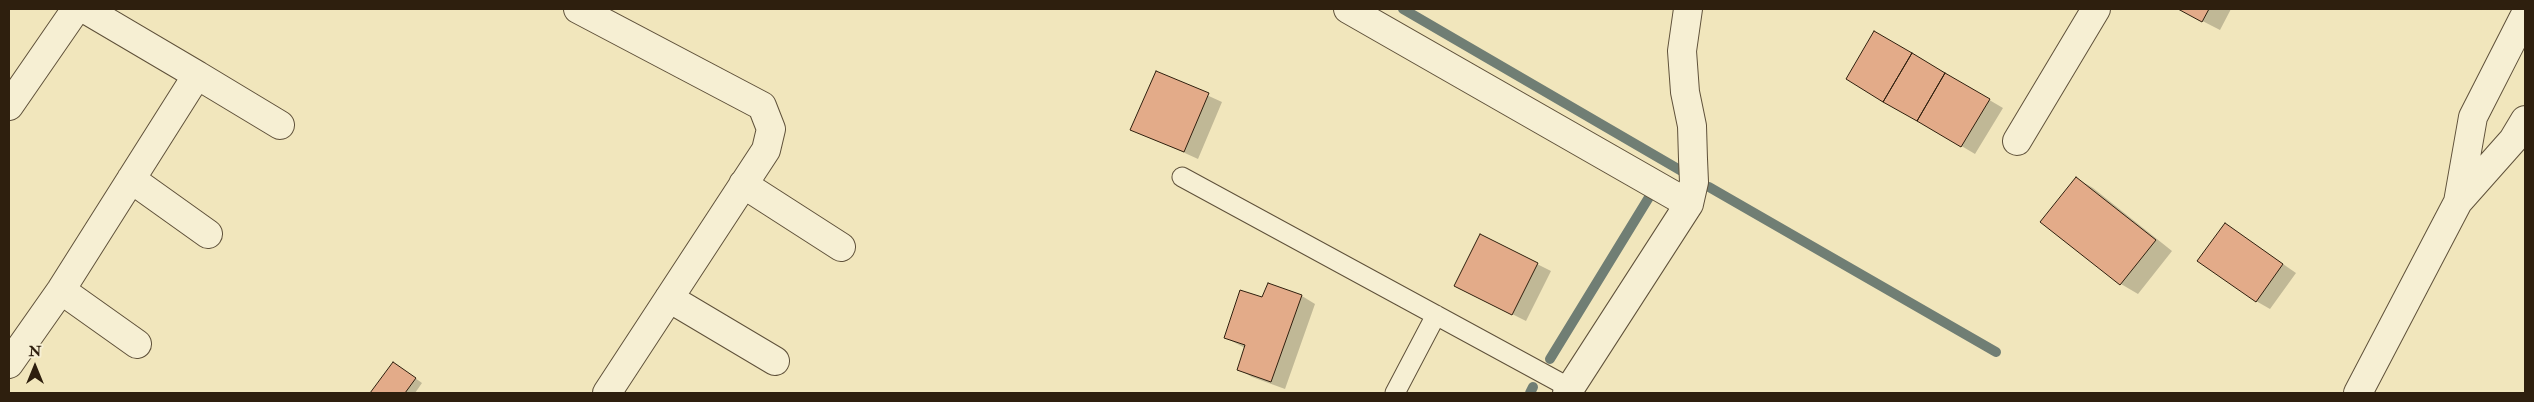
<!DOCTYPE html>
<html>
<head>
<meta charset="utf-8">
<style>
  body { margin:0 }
  #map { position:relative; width:2534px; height:402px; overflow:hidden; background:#f1e6bc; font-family:"IM FELL Double Pica",serif }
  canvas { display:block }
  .frame { position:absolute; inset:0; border:10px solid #2e1f0e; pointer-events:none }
  .north { position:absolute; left:10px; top:342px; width:50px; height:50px; -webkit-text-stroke:4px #f6efd3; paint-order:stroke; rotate:0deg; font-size:14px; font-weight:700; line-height:20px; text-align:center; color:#2e1f0e }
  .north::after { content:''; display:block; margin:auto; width:18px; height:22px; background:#2e1f0e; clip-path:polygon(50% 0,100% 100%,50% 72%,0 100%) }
</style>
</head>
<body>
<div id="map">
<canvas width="2534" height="402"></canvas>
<div class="frame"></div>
<div class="north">N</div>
</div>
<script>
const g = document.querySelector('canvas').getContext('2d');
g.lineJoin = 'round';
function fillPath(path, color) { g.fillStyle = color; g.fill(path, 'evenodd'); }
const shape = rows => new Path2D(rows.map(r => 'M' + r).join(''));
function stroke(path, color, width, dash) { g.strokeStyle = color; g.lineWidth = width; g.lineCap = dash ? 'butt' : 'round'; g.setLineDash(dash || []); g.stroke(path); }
fillPath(shape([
  [2179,9,2231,9,2220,30],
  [1875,33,2003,108,1975,154,1847,78],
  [1156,72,1222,102,1198,159,1132,129],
  [2076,178,2093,188,2172,251,2138,294,2121,284],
  [2225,224,2296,273,2270,309,2256,301],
  [1537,264,1551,271,1526,321,1470,293],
  [1268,284,1302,296,1315,304,1285,389,1252,377,1238,369,1245,348,1226,338,1263,299],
  [394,363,422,383,415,393,372,393]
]), '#0003');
stroke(shape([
  [1403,9,1685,173],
  [1709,187,1996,352],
  [1550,359,1651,194],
  [1530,393,1533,387]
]), '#707e74', 10);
const building = shape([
  [2178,9,2209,9,2202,22,2178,9],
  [1874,31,1912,53,1883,102,1846,79,1874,31],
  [1912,53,1945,73,1917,121,1883,102,1912,53],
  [1156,71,1209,93,1184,152,1130,130,1156,71],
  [1945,73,1990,99,1961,147,1917,121,1945,73],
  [2076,177,2156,240,2120,285,2040,222,2076,177],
  [2225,223,2283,264,2256,302,2197,261,2225,223],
  [1480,234,1538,263,1512,315,1454,286,1480,234],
  [1268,283,1302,295,1271,382,1237,370,1245,345,1224,338,1240,290,1262,297,1268,283],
  [393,362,416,378,405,393,370,393,393,362]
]);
fillPath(building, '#e3ab89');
stroke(building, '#2e1f0e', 1);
const service = shape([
  [1182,177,1570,388],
  [1395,393,1436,315]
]);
const minor = shape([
  [578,9,762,106,771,129,766,150,607,393],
  [1348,9,1689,204],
  [2525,15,2473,117,2458,202,2513,140,2525,120],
  [197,75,280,125],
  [9,106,76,9],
  [2017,141,2096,9],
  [131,179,208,234],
  [743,184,841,247],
  [61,290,137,344],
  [669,298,775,361],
  [9,364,61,290,197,75,85,9],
  [1567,393,1689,204,1694,182,1693,159,1692,126,1685,92,1682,51,1688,9],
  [2358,393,2458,202]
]);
stroke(service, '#5f513a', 21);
stroke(minor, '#5f513a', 30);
stroke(service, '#f6efd3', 19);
stroke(minor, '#f6efd3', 28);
</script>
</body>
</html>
